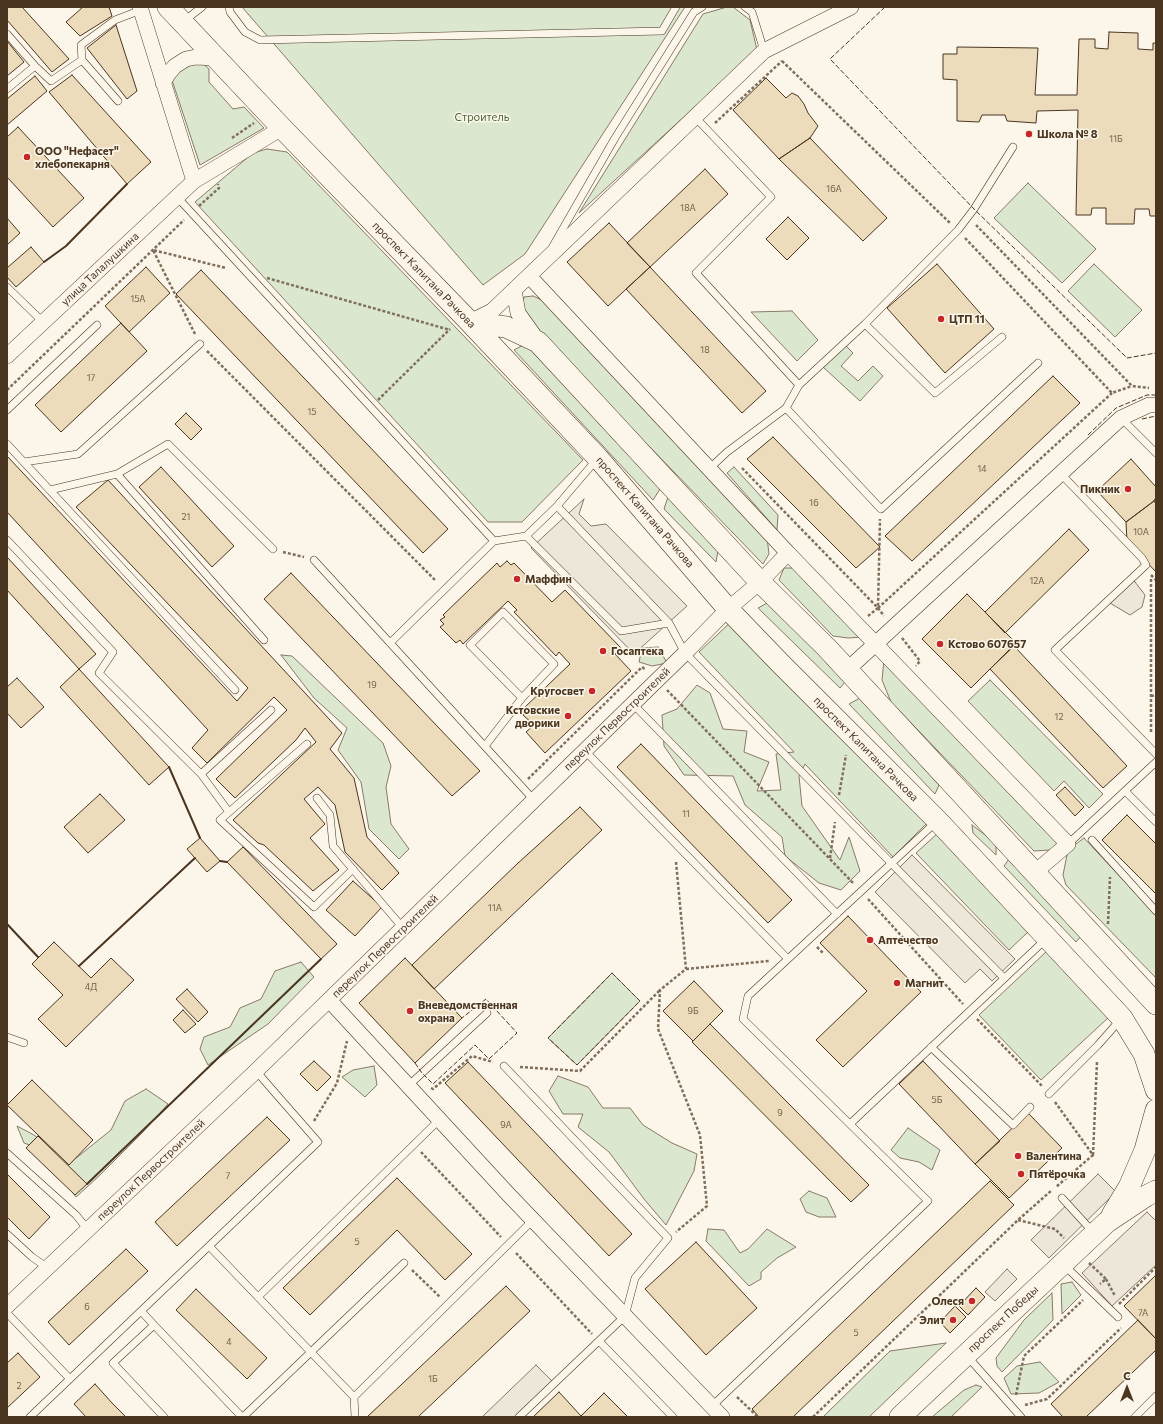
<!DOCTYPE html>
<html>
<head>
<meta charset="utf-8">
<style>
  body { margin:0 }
  #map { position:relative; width:1163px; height:1424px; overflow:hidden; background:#fbf6e9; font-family:Commissioner,sans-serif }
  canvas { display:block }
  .frame { position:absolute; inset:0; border:8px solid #4a3520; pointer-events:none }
  .north { position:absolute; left:1107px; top:1368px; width:40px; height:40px; -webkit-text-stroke:3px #fbf6e9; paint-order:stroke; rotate:0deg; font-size:11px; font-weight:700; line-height:16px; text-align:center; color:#4a3520 }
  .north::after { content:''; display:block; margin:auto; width:14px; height:18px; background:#4a3520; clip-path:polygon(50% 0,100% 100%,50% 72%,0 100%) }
</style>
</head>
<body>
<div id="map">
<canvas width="1163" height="1424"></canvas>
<div class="frame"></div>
<div class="north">С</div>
</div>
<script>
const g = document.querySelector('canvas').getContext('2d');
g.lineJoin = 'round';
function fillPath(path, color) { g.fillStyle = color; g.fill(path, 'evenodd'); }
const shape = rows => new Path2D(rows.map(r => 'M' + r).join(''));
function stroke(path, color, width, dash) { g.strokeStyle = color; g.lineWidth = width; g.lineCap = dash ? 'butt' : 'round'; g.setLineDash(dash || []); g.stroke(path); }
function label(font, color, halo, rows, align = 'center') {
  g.font = font + ' Commissioner,sans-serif'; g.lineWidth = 3; g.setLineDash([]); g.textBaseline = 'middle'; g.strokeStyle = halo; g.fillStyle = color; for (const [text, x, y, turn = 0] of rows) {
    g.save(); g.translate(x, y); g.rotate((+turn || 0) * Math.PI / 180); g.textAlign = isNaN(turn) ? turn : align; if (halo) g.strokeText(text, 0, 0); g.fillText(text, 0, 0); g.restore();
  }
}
const green = shape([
  [242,7,685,7,525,254,483,285,242,7],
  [727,7,733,7,750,20,757,50,579,213,703,14,727,7],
  [200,61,209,69,209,82,233,109,244,107,264,128,200,165,170,74,200,61],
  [267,149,287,152,583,460,522,522,488,522,195,202,253,153,267,149],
  [1028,183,1096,249,1062,283,994,218,1028,183],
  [1094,264,1142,310,1115,337,1068,291,1094,264],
  [533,296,544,301,767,537,769,554,763,564,528,321,521,310,524,297,533,296],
  [792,311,818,340,797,361,751,312,792,311],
  [525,344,660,489,653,500,514,350,525,344],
  [844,344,853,353,841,366,858,381,873,366,883,376,860,401,823,367,844,344],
  [734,467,778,515,777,530,727,473,734,467],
  [668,497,719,545,716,562,664,509,668,497],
  [784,568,796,568,863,637,848,638,833,636,779,580,784,568],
  [769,602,845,682,840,688,758,608,769,602],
  [733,620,927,823,893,857,805,764,799,776,802,806,840,860,849,837,860,871,841,890,819,883,785,856,782,837,745,805,733,776,684,775,664,746,662,715,677,709,697,685,710,693,723,729,747,731,744,752,769,762,757,791,781,790,776,754,794,752,699,652,733,620],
  [658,647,667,663,652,666,639,662,642,648,658,647],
  [281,655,292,656,383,743,391,766,386,787,391,824,409,849,399,859,369,829,361,782,338,750,347,728,314,698,281,655],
  [884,660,1059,842,1050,850,1034,851,891,702,882,680,884,660],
  [990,680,1103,794,1089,808,1064,781,1054,791,968,701,990,680],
  [860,698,939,785,935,794,849,704,860,698],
  [972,825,996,843,996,855,973,833,972,825],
  [938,833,1029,931,1009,950,916,853,938,833],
  [1084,838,1156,915,1156,978,1066,885,1063,875,1068,850,1084,838],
  [1009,859,1082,935,1076,942,1004,866,1009,859],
  [1047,951,1109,1017,1041,1080,979,1015,1047,951],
  [301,962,314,977,268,1024,208,1065,200,1049,204,1037,230,1027,240,1008,261,999,275,971,301,962],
  [612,973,640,1001,577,1065,548,1038,612,973],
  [374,1066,377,1085,365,1097,342,1077,353,1070,374,1066],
  [558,1076,588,1087,603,1108,630,1108,643,1125,672,1143,697,1154,694,1171,666,1225,644,1199,609,1152,578,1127,583,1114,563,1114,549,1091,558,1076],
  [146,1089,168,1104,143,1132,99,1176,76,1197,40,1149,24,1143,17,1126,34,1135,70,1163,111,1130,125,1101,146,1089],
  [908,1128,940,1150,932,1170,919,1162,900,1158,891,1150,908,1128],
  [809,1191,827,1198,836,1217,819,1217,806,1212,800,1199,809,1191],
  [708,1229,724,1230,740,1253,748,1249,767,1229,796,1247,777,1258,761,1272,761,1279,749,1286,706,1241,708,1229],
  [1072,1282,1081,1295,1062,1314,1061,1284,1072,1282],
  [1052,1293,1053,1320,1002,1372,997,1366,996,1358,1024,1320,1052,1293],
  [946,1343,869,1417,823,1417,890,1351,946,1343],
  [1040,1362,1059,1382,1039,1393,1011,1394,1004,1378,1017,1366,1040,1362],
  [976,1385,982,1387,951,1417,932,1417,964,1390,976,1385]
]);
fillPath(green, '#dce7d0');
stroke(green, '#887966', 1);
const parking = shape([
  [584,499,579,514,591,526,606,524,687,606,634,654,531,548,584,499],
  [1132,578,1145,595,1142,607,1130,615,1110,603,1132,578],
  [912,855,1015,959,992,981,980,969,965,983,875,892,912,855],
  [1098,1174,1116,1192,1049,1258,1031,1240,1098,1174],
  [1147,1212,1156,1221,1156,1265,1112,1306,1082,1273,1147,1212],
  [1007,1269,1017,1279,995,1301,985,1292,1007,1269],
  [536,1365,554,1383,518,1417,482,1417,536,1365]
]);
fillPath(parking, '#ede7d9');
stroke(parking, '#887966', 1);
const building = shape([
  [7,7,22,7,69,59,52,72,7,20,7,7],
  [83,7,109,7,112,16,80,36,66,22,83,7],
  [116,25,137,91,127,99,87,48,116,25],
  [1109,32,1138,33,1138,49,1153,50,1153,43,1156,43,1156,216,1150,216,1149,209,1135,209,1134,224,1106,224,1106,208,1092,208,1091,215,1076,215,1078,110,1037,111,1036,123,1007,121,1005,115,982,115,979,122,957,121,957,80,943,79,943,54,957,54,957,47,1038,48,1035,95,1077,95,1079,39,1095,39,1095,48,1108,49,1109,32],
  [7,41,24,62,7,76,7,41],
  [72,75,151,162,127,184,49,92,72,75],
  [35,76,47,91,7,125,7,99,35,76],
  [766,78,786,98,792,93,798,96,804,104,808,113,818,126,810,138,779,159,733,110,766,78],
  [18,127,84,198,53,227,7,177,7,137,18,127],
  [810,138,887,218,863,241,779,159,810,138],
  [705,169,728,194,650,267,627,243,705,169],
  [788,217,809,238,787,260,766,239,788,217],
  [7,218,20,233,7,245,7,218],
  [609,223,650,267,608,306,567,262,609,223],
  [31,247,44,262,16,287,7,277,7,268,31,247],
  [937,264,994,329,945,373,887,308,937,264],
  [146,267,170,293,129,332,105,306,146,267],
  [650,267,766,391,742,413,626,289,650,267],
  [201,270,448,529,423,553,176,294,201,270],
  [121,323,147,351,61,432,35,405,121,323],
  [1053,376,1080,403,912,561,885,536,1053,376],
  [186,413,202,429,191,440,175,424,186,413],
  [773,437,880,547,856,568,747,459,773,437],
  [7,456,237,701,248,688,76,507,108,480,342,733,330,749,354,778,367,837,399,873,382,890,345,852,335,805,318,787,304,799,325,824,310,838,339,870,313,891,264,845,258,843,233,820,316,742,305,728,296,740,235,798,216,779,287,710,274,697,207,763,192,748,208,730,7,512,7,456],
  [1131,459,1156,487,1156,497,1154,501,1126,522,1097,491,1131,459],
  [161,467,234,546,212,567,139,487,161,467],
  [1154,501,1156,504,1156,572,1127,541,1126,522,1154,501],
  [1069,529,1089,550,1005,633,985,612,1069,529],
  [7,557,96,654,79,669,7,590,7,557],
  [507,561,511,565,514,563,552,602,565,590,621,648,615,654,631,671,545,753,526,732,534,725,523,715,527,711,524,708,570,664,559,652,556,656,514,612,517,610,508,601,463,644,460,640,456,643,440,627,444,624,440,620,445,617,443,615,497,563,500,567,507,561],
  [291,573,480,771,452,796,264,599,291,573],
  [967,594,1016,643,971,688,922,639,967,594],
  [1014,646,1127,766,1103,788,990,669,1014,646],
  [79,669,169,767,149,785,60,687,79,669],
  [17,678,44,707,21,728,7,713,7,687,17,678],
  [641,744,792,900,768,923,617,767,641,744],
  [1065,787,1084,807,1075,816,1056,795,1065,787],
  [100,794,125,820,88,853,64,827,100,794],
  [580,807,602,830,434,989,412,965,517,864,580,807],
  [1127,815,1156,844,1156,894,1102,840,1127,815],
  [200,838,220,861,207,872,187,849,200,838],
  [243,847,337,944,321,959,227,862,243,847],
  [353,881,382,907,355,936,326,910,353,881],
  [848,916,921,992,843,1067,816,1040,867,991,820,943,848,916],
  [54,942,91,978,111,958,134,980,66,1047,38,1019,63,995,32,964,54,942],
  [405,958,462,1018,415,1063,359,1003,405,958],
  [694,981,723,1011,693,1041,663,1011,694,981],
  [187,989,208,1012,198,1022,176,999,187,989],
  [183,1010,196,1024,185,1033,173,1020,183,1010],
  [710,1024,869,1185,851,1202,692,1042,710,1024],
  [314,1061,331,1077,317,1091,300,1074,314,1061],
  [923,1061,1000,1141,975,1164,899,1084,923,1061],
  [468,1062,632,1234,609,1256,445,1083,468,1062],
  [32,1080,93,1140,69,1165,7,1105,32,1080],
  [1028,1113,1062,1148,1009,1198,975,1164,1028,1113],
  [267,1117,290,1140,177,1246,155,1222,267,1117],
  [38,1136,87,1184,75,1195,26,1148,38,1136],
  [7,1174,50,1217,29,1239,7,1217,7,1174],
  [397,1178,472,1254,445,1280,397,1230,310,1315,283,1288,397,1178],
  [990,1181,1014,1205,793,1417,759,1417,752,1409,990,1181],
  [696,1242,757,1308,706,1355,645,1289,696,1242],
  [126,1249,148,1271,69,1345,48,1322,126,1249],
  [1156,1275,1156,1339,1124,1306,1156,1275],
  [506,1286,530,1311,418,1417,367,1417,506,1286],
  [976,1288,985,1297,968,1315,959,1306,976,1288],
  [196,1289,267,1358,247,1379,176,1310,196,1289],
  [955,1306,966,1317,950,1333,940,1322,955,1306],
  [1138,1320,1156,1339,1156,1350,1086,1417,1063,1417,1051,1404,1138,1320],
  [18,1353,40,1377,7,1408,7,1363,18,1353],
  [95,1384,112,1403,126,1417,86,1417,74,1404,95,1384],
  [559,1392,581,1416,580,1417,533,1417,559,1392],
  [604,1393,628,1417,583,1417,581,1416,604,1393]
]);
fillPath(building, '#ecdcbc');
stroke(building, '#4a3520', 1);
const lane = shape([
  [229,7,230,12,245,32,260,40,662,31,676,7],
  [745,7,752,12,764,51],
  [184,21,202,7],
  [7,34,35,66,7,89],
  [35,66,51,81,82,60],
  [118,101,82,60,81,45,115,20,141,10],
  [695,117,771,197,696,273,799,385],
  [177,197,494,541,526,536,621,631,669,623],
  [553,246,615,138,694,12,702,7],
  [7,287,43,322],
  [865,324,935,393,1002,337],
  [786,408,881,509,1038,363],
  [7,410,97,325],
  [1121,418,1156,453],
  [7,444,235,690],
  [597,459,557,506,669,623,685,653,1004,978],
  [24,462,78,454,200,344],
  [709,469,727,452,786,408,799,385,865,324,958,230,974,209,1013,147],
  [117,474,264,640],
  [1061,474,1142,558,1146,565,1055,650,1156,754],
  [50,490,117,474,168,444,273,549],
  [526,536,557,506],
  [7,540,113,652,99,673,201,774],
  [314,560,534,800],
  [390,643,494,541],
  [633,704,837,914],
  [307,744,220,820,314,907,353,869],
  [485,746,522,698,554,664,503,612,470,645,522,698],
  [585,751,788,959],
  [1125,791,1156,822],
  [317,798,330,815,333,846,403,928],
  [229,812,201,774,271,710],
  [1092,840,1156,911],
  [1068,844,1156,762],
  [7,1037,24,1043],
  [931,1047,1013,1125,1030,1107],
  [504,1066,668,1238,635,1278,625,1316,519,1417],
  [408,1086,487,1013],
  [1049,1094,1098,1045,1121,1019],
  [850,1124,1046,939],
  [7,1153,76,1215,88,1230],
  [1062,1198,1093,1232],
  [7,1234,32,1257,48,1268],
  [209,1246,354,1397,355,1417],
  [1065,1266,1118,1317],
  [258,1297,439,1120],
  [141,1311,154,1325],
  [7,1313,70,1379],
  [599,1341,673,1417],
  [967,1356,1021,1417],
  [354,1397,533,1220],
  [711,1407,928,1201,743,1019,748,996,936,822],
  [30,1417,318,1142,256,1071],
  [164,1417,113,1363,154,1325,242,1417],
  [243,1417,404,1263],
  [1135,1417,1156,1396]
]);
const street = shape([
  [140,7,194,181],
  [163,83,168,74,175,66,186,59,196,57,216,58],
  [514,290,518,313,538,341],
  [470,322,492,311,764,51,851,7],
  [7,356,194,181,282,128],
  [788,553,1068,844,1034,873],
  [847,670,1121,418,1149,405,1156,405],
  [329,1000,509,1195,722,1417],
  [7,1306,256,1071,685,653,728,609,760,582,788,553,529,276]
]);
const secondary = shape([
  [168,7,282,128,464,316,598,458,728,609,779,662,937,820,1122,1018,1144,1054,1156,1090],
  [470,322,506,327,538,342,760,582,827,648,1156,1004],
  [1112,1215,1129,1187,1145,1150,1156,1110],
  [900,1417,1107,1222,1146,1196,1156,1191]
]);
stroke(lane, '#4a3520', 8);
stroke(street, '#4a3520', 16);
stroke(secondary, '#4a3520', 22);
stroke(shape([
  [782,61,950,223],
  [715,123,782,61],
  [232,138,254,123],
  [199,206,219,188,218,184],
  [976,225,1132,386,1149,388],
  [965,238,1112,393,1132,386],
  [267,278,450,330],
  [195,334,153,250,226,268],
  [207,351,436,581],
  [7,390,184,220],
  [378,400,450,329],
  [742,468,878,608,884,616],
  [283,552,304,557],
  [1151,575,1156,580],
  [878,608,1112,393],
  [868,616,878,608,880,519],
  [902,638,920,661,916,666],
  [667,690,854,884],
  [1151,696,1156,695],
  [1151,732,1151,577],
  [528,779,642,667,646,670],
  [839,795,846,755],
  [830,858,835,822],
  [676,862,686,969,660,990,658,1029,700,1135,707,1206,676,1232],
  [868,899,963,1004],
  [1108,924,1110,877],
  [817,947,824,954],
  [686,969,769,961],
  [977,1019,1042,1086],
  [520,1067,580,1071,660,990],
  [431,1088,433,1089,472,1056,493,1062],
  [1055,1102,1093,1155,1056,1187],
  [314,1121,337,1083,347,1041],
  [421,1152,501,1237],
  [1093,1155,1097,1062],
  [1018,1220,1055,1229,1064,1238],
  [516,1253,592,1334],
  [1089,1263,1106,1279,1100,1284],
  [412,1270,440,1297],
  [1106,1279,1115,1296],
  [1119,1304,1156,1267],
  [1016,1395,1024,1356,1083,1300],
  [737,1397,758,1417],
  [1025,1405,1047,1399,1121,1328],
  [813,1417,1018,1220,1052,1190]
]), '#7f6f5c', 2.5, [3, 2]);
stroke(lane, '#fbf6e9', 7);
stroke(street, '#fbf6e9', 15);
stroke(secondary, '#fbf6e9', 21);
stroke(shape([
  [885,7,830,59,974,209,1127,358,1156,353],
  [1142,419,1156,416],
  [1088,435,1116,408,1147,395,1156,395],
  [612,973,640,1001,577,1065,548,1038,612,973],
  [415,1063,422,1073,433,1084,475,1045,489,1059,517,1033,486,999,462,1018]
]), '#4a3520', 1, [5, 2]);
stroke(shape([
  [44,262,66,246,127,184],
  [169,767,200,838],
  [220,861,227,862],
  [7,924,38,957],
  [79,966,195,858],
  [87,1184,321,959]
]), '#4a3520', 2);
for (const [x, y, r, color] of [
  [1029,134,4,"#c62828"],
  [27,157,4,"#c62828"],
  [941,319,4,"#c62828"],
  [1128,489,4,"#c62828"],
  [517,579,4,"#c62828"],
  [940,644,4,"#c62828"],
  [603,651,4,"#c62828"],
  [592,691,4,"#c62828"],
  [568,716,4,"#c62828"],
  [870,940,4,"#c62828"],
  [897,983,4,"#c62828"],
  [410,1011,4,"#c62828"],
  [1018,1156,4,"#c62828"],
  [1021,1174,4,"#c62828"],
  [972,1301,4,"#c62828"],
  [953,1320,4,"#c62828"]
]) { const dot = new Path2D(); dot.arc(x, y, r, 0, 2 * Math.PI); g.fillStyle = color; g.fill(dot); stroke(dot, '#fbf6e9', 1.5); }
label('9px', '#725f47', null, [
  ["11Б",1116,139],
  ["16А",834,189],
  ["18А",688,208],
  ["15А",138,299],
  ["18",705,350],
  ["17",91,378],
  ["15",312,412],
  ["14",982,469],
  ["16",814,503],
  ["21",186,517],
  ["10А",1141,532],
  ["12А",1037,581],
  ["19",372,685],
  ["12",1059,717],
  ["11",686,814],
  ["11А",495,908],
  ["4Д",91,987],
  ["9Б",693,1011],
  ["5Б",937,1100],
  ["9",780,1113],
  ["9А",506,1125],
  ["7",228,1176],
  ["5",357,1242],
  ["6",87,1307],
  ["7А",1143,1313],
  ["5",856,1333],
  ["4",229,1342],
  ["1Б",433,1379],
  ["2",19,1386]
]);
label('11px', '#436837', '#fbf6e9', [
  ["Строитель",482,117]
]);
label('bold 11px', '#4a3520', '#fbf6e9', [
  ["Школа № 8",1037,134],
  ["ООО \"Нефасет\"",35,151],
  ["хлебопекарня",35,164],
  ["ЦТП 11",949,319],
  ["Пикник",1120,489,"right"],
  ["Маффин",525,579],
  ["Кстово 607657",948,644],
  ["Госаптека",611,651],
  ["Кругосвет",584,691,"right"],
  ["Кстовские",560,710,"right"],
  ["дворики",560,723,"right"],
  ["Аптечество",878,940],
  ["Магнит",905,983],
  ["Вневедомственная",418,1005],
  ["охрана",418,1018],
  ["Валентина",1026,1156],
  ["Пятёрочка",1029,1174],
  ["Олеся",964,1301,"right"],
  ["Элит",945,1320,"right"]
], 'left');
label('11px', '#4a3520', '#fbf6e9', [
  ["улица Талалушкина",100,269,-43],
  ["проспект Капитана Рачкова",424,275,46],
  ["проспект Капитана Рачкова",645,512,49],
  ["переулок Первостроителей",617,719,-44],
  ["проспект Капитана Рачкова",866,749,45],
  ["переулок Первостроителей",385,946,-44],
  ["переулок Первостроителей",151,1170,-43],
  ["проспект Победы",1003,1319,-43]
]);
</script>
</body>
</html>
